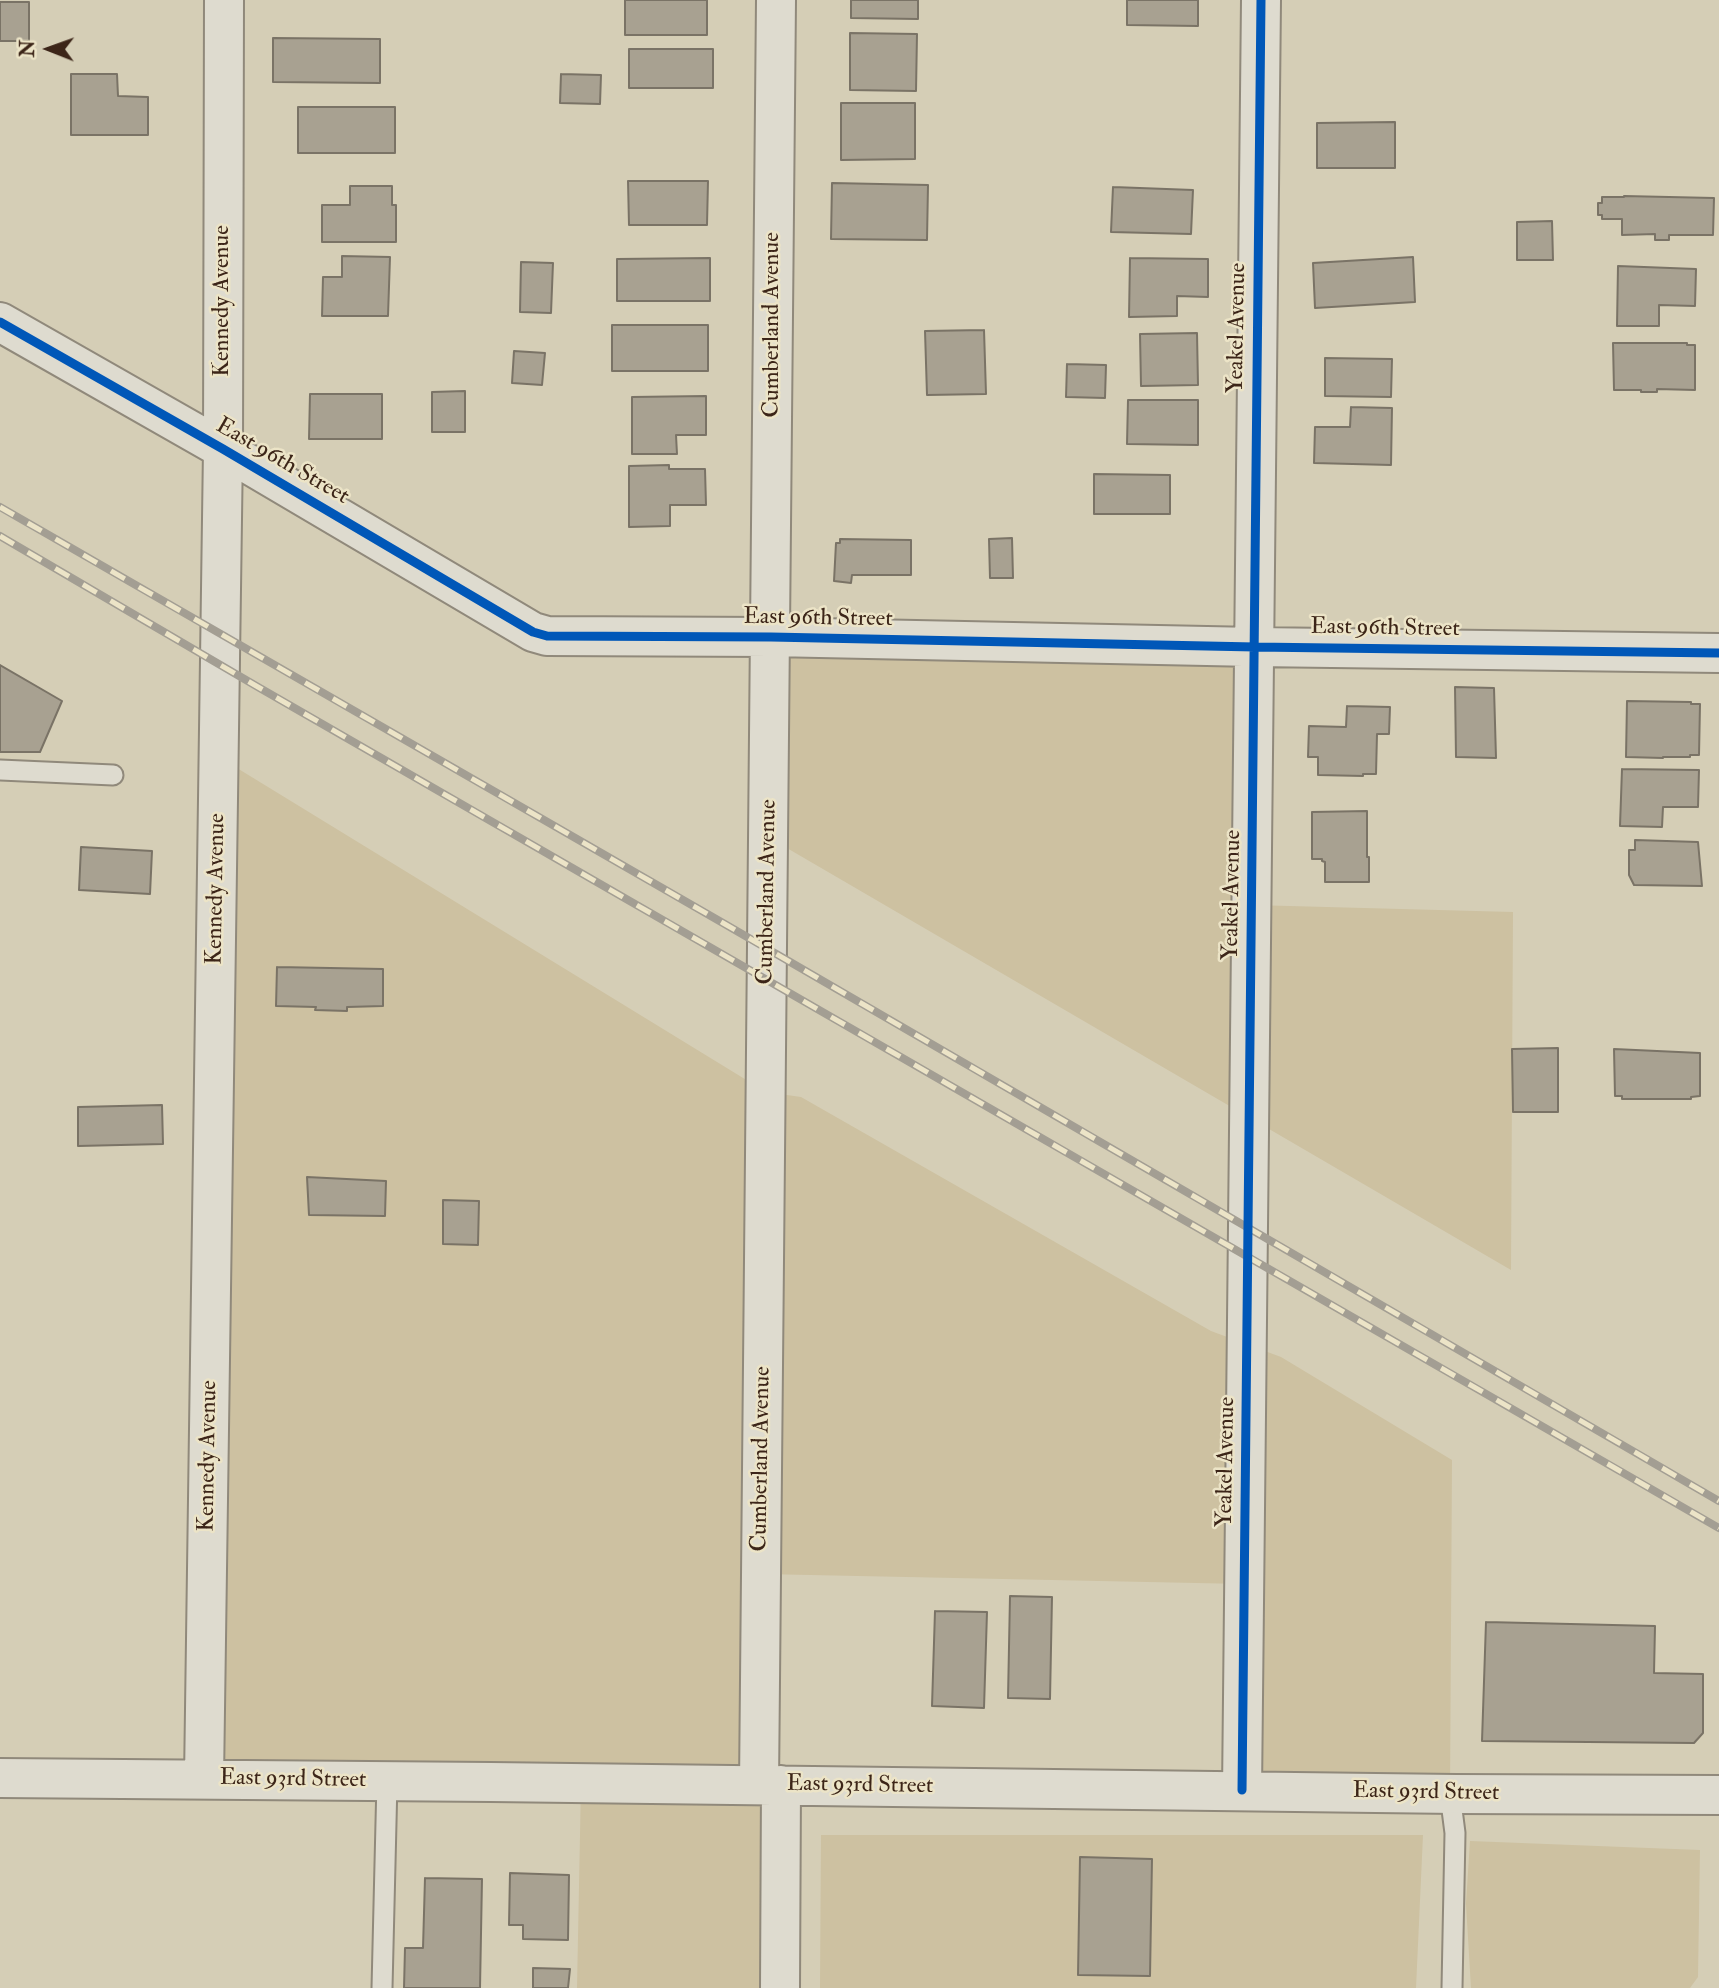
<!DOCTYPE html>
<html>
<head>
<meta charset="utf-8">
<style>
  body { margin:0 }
  #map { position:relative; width:1719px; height:1988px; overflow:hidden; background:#d5ceb6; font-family:"IM FELL Double Pica",serif }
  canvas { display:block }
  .north { position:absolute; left:14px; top:14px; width:70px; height:70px; -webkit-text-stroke:5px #ece4c7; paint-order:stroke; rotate:271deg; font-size:19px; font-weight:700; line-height:28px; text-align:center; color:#3c2518 }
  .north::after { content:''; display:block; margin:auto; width:24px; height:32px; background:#3c2518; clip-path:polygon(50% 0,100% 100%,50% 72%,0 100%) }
</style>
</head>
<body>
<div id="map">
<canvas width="1719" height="1988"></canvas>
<div class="north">N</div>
</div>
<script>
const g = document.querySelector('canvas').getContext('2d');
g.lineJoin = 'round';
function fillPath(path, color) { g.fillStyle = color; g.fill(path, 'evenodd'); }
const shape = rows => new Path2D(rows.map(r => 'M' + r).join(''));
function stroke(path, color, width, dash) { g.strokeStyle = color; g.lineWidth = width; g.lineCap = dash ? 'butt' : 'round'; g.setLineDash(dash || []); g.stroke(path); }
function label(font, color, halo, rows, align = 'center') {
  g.font = font + ' "IM FELL Double Pica",serif'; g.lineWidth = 5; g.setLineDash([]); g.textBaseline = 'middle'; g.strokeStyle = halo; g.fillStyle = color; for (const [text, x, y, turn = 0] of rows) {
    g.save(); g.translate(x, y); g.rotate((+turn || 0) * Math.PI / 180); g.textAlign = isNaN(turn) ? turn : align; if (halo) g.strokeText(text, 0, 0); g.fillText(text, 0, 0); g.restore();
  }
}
fillPath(shape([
  [771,637,1255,647,1252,905,1513,912,1511,1270,768,837],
  [219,757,766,1092,801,1097,1211,1331,1281,1357,1452,1460,1450,1794,1242,1790,1244,1584,762,1574,759,1785,781,1785,780,1988,577,1988,581,1784,204,1779],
  [821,1835,1423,1835,1416,1988,820,1988],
  [1470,1841,1700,1850,1698,1977,1690,1988,1471,1988,1466,1904]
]), '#cdc1a1');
const building = shape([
  [625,0,707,0,707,35,625,35,625,0],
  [851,0,918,0,918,19,851,18,851,0],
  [1127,0,1198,0,1198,26,1127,25,1127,0],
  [0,2,29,2,29,41,0,41,0,2],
  [850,33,917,34,916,91,850,90,850,33],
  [273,38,380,39,380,83,273,82,273,38],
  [629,49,713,49,713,88,629,88,629,49],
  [71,74,117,74,118,96,148,97,148,135,71,135,71,74],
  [561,74,601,75,600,104,560,103,561,74],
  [841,103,915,103,915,159,841,160,841,103],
  [298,107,395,107,395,153,298,153,298,107],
  [1395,122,1395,168,1317,168,1317,123,1395,122],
  [628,181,708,181,707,225,629,225,628,181],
  [832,183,928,185,927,240,831,239,832,183],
  [350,186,392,186,392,205,396,205,396,242,322,242,322,205,350,205,350,186],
  [1113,187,1193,190,1191,234,1111,232,1113,187],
  [1624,196,1714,198,1713,235,1669,235,1669,240,1655,240,1655,234,1622,235,1622,219,1602,219,1602,215,1598,215,1598,203,1602,203,1602,197,1624,197,1624,196],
  [1552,221,1553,260,1517,260,1517,222,1552,221],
  [342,256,390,257,388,316,322,316,323,277,342,277,342,256],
  [1413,257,1415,302,1315,308,1313,263,1413,257],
  [710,258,710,301,617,301,617,259,710,258],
  [1130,258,1208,259,1208,297,1177,296,1177,316,1129,317,1130,258],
  [521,262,553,263,551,313,520,312,521,262],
  [1618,266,1696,269,1695,306,1659,305,1659,326,1617,326,1618,266],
  [612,325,708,325,708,371,612,371,612,325],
  [984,330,986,394,927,395,925,331,984,330],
  [1197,333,1198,385,1141,386,1140,334,1197,333],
  [1613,343,1687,343,1687,345,1695,345,1695,390,1657,389,1657,392,1641,392,1641,390,1614,390,1613,343],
  [514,351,545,353,542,385,512,383,514,351],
  [1325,358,1392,359,1391,397,1325,396,1325,358],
  [1067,364,1106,365,1105,398,1066,397,1067,364],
  [465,391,465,432,432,432,432,392,465,391],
  [310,394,382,394,382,439,309,439,310,394],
  [706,396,706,435,676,435,677,454,632,454,632,397,706,396],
  [1128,400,1198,400,1198,445,1127,444,1128,400],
  [1351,407,1392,408,1391,465,1314,463,1315,427,1350,427,1351,407],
  [669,465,669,469,705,469,706,505,670,505,670,526,629,527,629,466,669,465],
  [1094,474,1170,475,1170,514,1094,514,1094,474],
  [1012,538,1013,578,990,578,989,539,1012,538],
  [840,539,911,540,911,575,852,575,851,583,834,581,836,543,840,543,840,539],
  [0,665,62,701,40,752,0,752,0,665],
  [1455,687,1494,688,1496,758,1456,757,1455,687],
  [1627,701,1691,702,1691,704,1700,704,1699,755,1690,755,1690,757,1663,757,1663,758,1626,757,1627,701],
  [1347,706,1390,707,1389,734,1377,734,1376,774,1363,774,1363,776,1318,775,1318,757,1308,757,1309,726,1346,727,1347,706],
  [1622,769,1699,770,1698,807,1663,807,1662,827,1620,826,1622,769],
  [1367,811,1367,857,1369,857,1369,882,1325,882,1325,862,1322,861,1322,859,1312,859,1312,812,1367,811],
  [1635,840,1698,842,1702,886,1634,885,1629,875,1629,850,1635,850,1635,840],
  [81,847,152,851,150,894,79,890,81,847],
  [277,967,383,969,383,1006,347,1007,347,1011,315,1010,316,1007,276,1006,277,967],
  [1558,1048,1558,1112,1513,1112,1512,1049,1558,1048],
  [1614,1049,1700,1053,1700,1096,1691,1097,1691,1099,1622,1099,1622,1096,1615,1096,1614,1049],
  [162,1105,163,1144,78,1146,78,1107,162,1105],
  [307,1177,386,1181,385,1216,309,1215,307,1177],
  [443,1200,479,1201,478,1245,443,1244,443,1200],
  [1010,1596,1052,1597,1050,1699,1008,1698,1010,1596],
  [935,1611,987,1612,984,1708,932,1706,935,1611],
  [1486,1622,1655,1626,1654,1673,1703,1674,1703,1733,1694,1743,1482,1741,1486,1622],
  [1080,1857,1152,1859,1150,1976,1078,1975,1080,1857],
  [510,1873,569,1875,568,1940,523,1939,523,1925,509,1925,510,1873],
  [425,1878,482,1879,480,1988,404,1988,405,1948,423,1948,425,1878],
  [533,1968,570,1969,568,1988,533,1988,533,1968]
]);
fillPath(building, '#a8a191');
stroke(building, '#7a7366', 2);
const lane = shape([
  [0,770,113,775],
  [1450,1794,1455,1833,1452,1988],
  [382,1988,387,1781]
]);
const street = shape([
  [0,322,223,449,533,632,547,636,771,637,1255,647,1719,653],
  [0,1778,491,1782,1456,1794,1719,1795],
  [204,1779,223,449,224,0],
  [759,1785,776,0],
  [1242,1790,1261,0],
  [780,1988,781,1785]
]);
stroke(lane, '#90897b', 23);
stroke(street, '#90897b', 42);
stroke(lane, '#dedbcf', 19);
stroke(street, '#dedbcf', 38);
const rail = shape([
  [0,507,723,923,1719,1501],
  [0,536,258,687,1719,1528]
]);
stroke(rail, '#a39e93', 8);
stroke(rail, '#ece4c7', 5, [16]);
stroke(shape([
  [0,322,223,449,533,632,547,636,771,637,1255,647,1719,653],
  [1242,1790,1261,0]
]), '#0057b8', 9);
label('23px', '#3c2518', '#ece4c7', [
  ["Kennedy Avenue",223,301,-90],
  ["Cumberland Avenue",773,325,-90],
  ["Yeakel Avenue",1238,328,-89],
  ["East 96th Street",282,462,30],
  ["East 96th Street",818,619,1],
  ["East 96th Street",1385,629,1],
  ["Kennedy Avenue",217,889,-89],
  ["Cumberland Avenue",768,892,-89],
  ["Yeakel Avenue",1233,895,-89],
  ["Kennedy Avenue",209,1456,-89],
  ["Cumberland Avenue",762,1459,-89],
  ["Yeakel Avenue",1227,1462,-89],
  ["East 93rd Street",293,1780,1],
  ["East 93rd Street",860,1786,1],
  ["East 93rd Street",1426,1793,1]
]);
</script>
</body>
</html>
